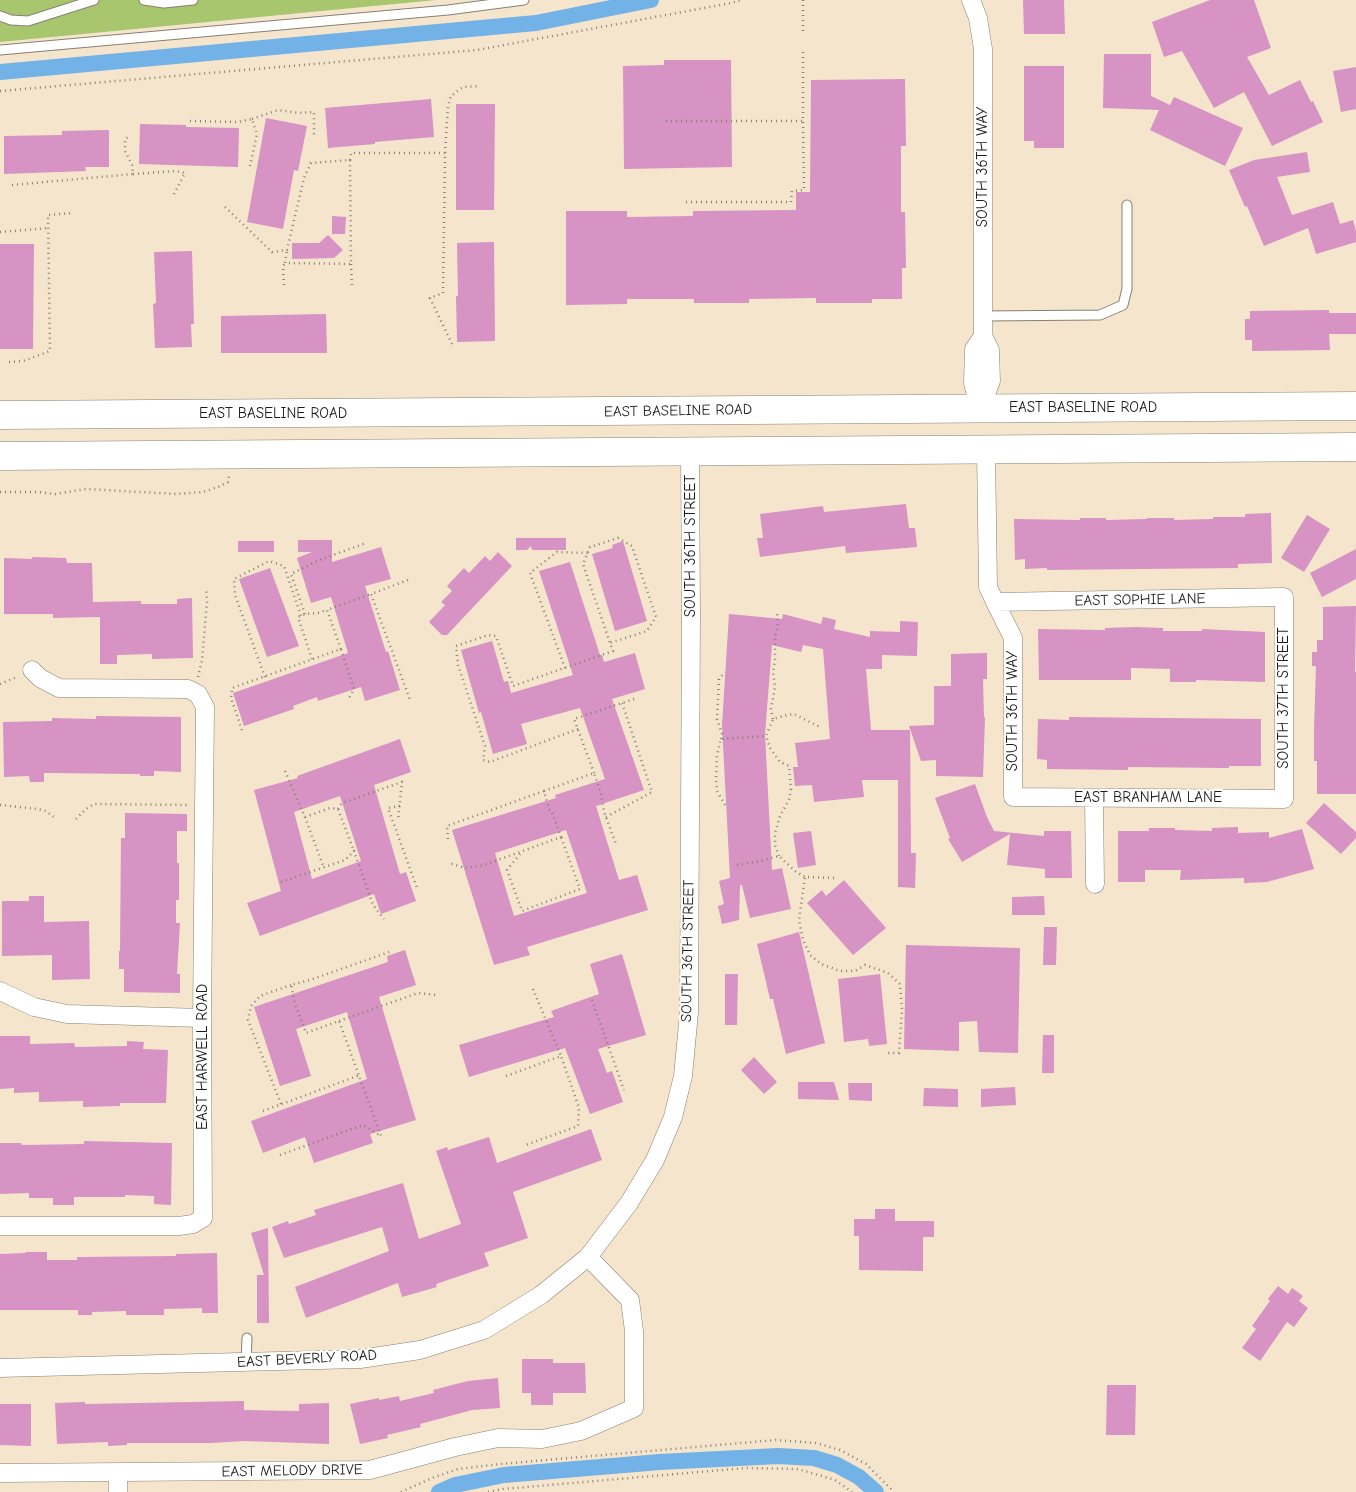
<!DOCTYPE html>
<html>
<head>
<meta charset="utf-8">
<style>
  body { margin:0 }
  canvas { display:block; background:#f4e5cc }
</style>
</head>
<body>
<canvas width="1356" height="1492"></canvas>
<script>
const g = document.querySelector('canvas').getContext('2d');
g.lineJoin = 'round';
function fillPath(path, color) { g.fillStyle = color; g.fill(path, 'evenodd'); }
const shape = rows => new Path2D(rows.map(r => 'M' + r).join(''));
function stroke(path, color, width, dash) { g.strokeStyle = color; g.lineWidth = width; g.lineCap = dash ? 'butt' : 'round'; g.setLineDash(dash || []); g.stroke(path); }
function label(font, color, halo, rows, align = 'center') {
  g.font = font + ' "Comic Neue",sans-serif'; g.lineWidth = 4.5; g.setLineDash([]); g.textBaseline = 'middle'; g.strokeStyle = halo; g.fillStyle = color; for (const [text, x, y, turn = 0] of rows) {
    g.save(); g.translate(x, y); g.rotate((+turn || 0) * Math.PI / 180); g.textAlign = isNaN(turn) ? turn : align; if (halo) g.strokeText(text, 0, 0); g.fillText(text, 0, 0); g.restore();
  }
}
fillPath(shape([
  [0,0,436,0,0,42]
]), '#a8c66d');
stroke(shape([
  [0,72,536,23,651,0],
  [439,1492,455,1485,504,1475,660,1462,778,1456,814,1458,837,1465,859,1477,876,1492]
]), '#73b2e6', 16);
fillPath(shape([
  [1023,0,1064,0,1065,34,1024,34],
  [1210,0,1254,0,1271,48,1247,57,1269,95,1300,80,1311,102,1313,101,1323,122,1272,146,1244,92,1214,108,1182,51,1164,57,1152,22],
  [1104,54,1151,54,1151,96,1170,105,1174,97,1243,128,1225,166,1150,130,1159,110,1103,108],
  [664,60,731,60,732,167,624,169,623,66,664,65],
  [1024,66,1064,66,1064,148,1034,148,1034,141,1024,141],
  [1356,67,1356,109,1341,112,1333,71],
  [905,79,906,146,901,146,901,212,905,212,906,268,902,268,902,299,872,299,872,303,816,303,816,298,749,299,749,303,694,303,694,299,627,299,627,304,566,305,566,211,627,211,627,217,693,216,693,211,796,210,796,192,810,192,811,80],
  [431,99,434,137,375,142,375,144,328,148,325,108],
  [456,104,495,104,494,210,456,210],
  [266,118,307,126,298,171,294,170,283,229,247,222],
  [140,124,186,125,186,127,239,128,238,167,139,164],
  [109,130,109,167,85,167,86,171,4,174,4,136,62,135,62,131],
  [1307,152,1310,172,1277,177,1292,215,1333,202,1340,224,1353,220,1356,231,1356,242,1316,254,1308,228,1264,246,1247,206,1245,207,1229,170,1254,160],
  [332,216,346,217,345,234,332,234],
  [328,235,343,250,334,258,292,259,292,243,319,243],
  [494,242,495,341,457,342,456,296,458,296,457,243],
  [0,244,34,244,33,349,0,349],
  [192,251,194,324,191,324,192,347,155,348,153,304,156,303,154,252],
  [1329,310,1329,313,1356,313,1356,334,1329,334,1330,350,1252,351,1252,340,1245,340,1245,319,1250,319,1250,311],
  [326,314,327,353,221,353,221,316],
  [906,504,909,528,915,528,917,547,846,553,845,546,760,557,757,538,763,538,760,514,823,506,824,512],
  [1271,513,1272,563,1238,564,1238,568,1047,570,1047,568,1025,569,1025,559,1015,560,1014,519,1080,520,1080,518,1106,518,1106,520,1147,519,1147,518,1174,518,1174,520,1213,519,1213,517,1245,517,1245,514],
  [1307,515,1330,529,1304,572,1281,558],
  [516,538,566,538,566,550,532,550,531,546,527,550,516,550],
  [298,540,332,540,332,562,381,547,391,579,365,586,386,652,388,651,400,690,365,701,361,687,318,701,317,697,293,706,294,709,244,726,233,693,348,653,331,597,311,603,297,558,312,552,298,552],
  [238,541,274,541,274,552,238,552],
  [623,541,647,621,615,631,592,554,613,548,612,545],
  [1356,549,1356,579,1322,597,1310,573],
  [498,552,512,566,447,635,442,635,429,622,445,605,441,602,452,591,447,586,464,568,469,573,485,556,490,561],
  [32,557,66,558,67,563,92,563,93,602,141,601,141,604,177,604,177,599,192,598,193,658,152,659,152,654,117,655,117,664,100,664,100,617,53,618,53,614,4,614,4,558,32,559],
  [570,562,600,655,602,655,604,662,635,653,645,689,612,699,644,790,596,806,619,880,637,875,648,910,527,947,530,955,494,965,452,830,556,798,555,795,605,779,580,708,521,724,527,744,493,754,481,712,479,713,461,650,492,641,504,682,508,681,511,693,573,675,539,571],
  [566,830,587,893,514,916,495,853],
  [270,568,299,646,267,657,239,579],
  [1356,606,1355,672,1356,672,1356,794,1317,794,1317,761,1314,761,1314,729,1316,666,1312,666,1312,652,1317,652,1317,640,1323,640,1323,607],
  [729,614,782,619,783,614,821,624,823,617,836,620,834,629,870,637,870,631,900,632,900,621,918,622,917,656,882,655,882,669,866,669,871,730,910,730,911,853,916,853,915,888,898,887,898,780,862,780,864,797,814,802,812,785,795,786,793,767,798,767,795,743,830,739,823,649,803,645,801,652,772,645,765,734,772,870,782,868,791,909,750,918,742,885,740,885,739,920,722,924,718,906,724,904,719,881,730,878,722,725],
  [1136,627,1163,628,1163,631,1202,631,1202,629,1265,632,1265,682,1196,680,1196,682,1170,682,1170,669,1131,668,1131,680,1039,680,1038,629,1105,630,1105,628],
  [987,653,987,679,983,679,984,717,985,717,983,777,936,776,936,760,921,761,909,726,934,725,934,686,951,686,951,654],
  [96,716,181,717,181,772,154,771,154,776,140,776,140,774,44,773,44,782,30,782,29,776,4,777,3,722,52,721,52,718,96,719],
  [1069,717,1261,719,1261,766,1229,766,1229,768,1128,767,1128,770,1047,769,1047,760,1037,759,1038,719,1069,720],
  [400,739,411,772,374,785,400,874,406,872,416,901,381,914,374,894,260,936,247,903,281,891,254,790,298,778,297,776],
  [340,796,361,861,312,879,294,812],
  [975,784,987,817,994,831,1044,836,1044,831,1071,831,1072,878,1045,878,1045,869,1007,865,1010,834,962,862,948,839,950,838,935,798],
  [1324,803,1356,832,1356,838,1341,854,1306,823],
  [125,813,187,814,187,831,177,831,177,863,179,863,179,900,176,900,176,923,180,923,177,974,180,974,180,993,124,992,124,969,119,969,119,951,120,951,121,838,125,838],
  [1238,827,1238,833,1269,832,1269,838,1302,829,1314,869,1267,882,1244,883,1244,878,1180,880,1181,870,1145,870,1145,882,1118,882,1118,831,1149,831,1149,828,1175,828,1175,830,1212,831,1212,828],
  [811,831,816,865,798,868,793,833],
  [844,880,886,928,853,955,807,903,822,890,826,896],
  [29,896,44,896,44,922,89,921,90,979,52,980,52,955,2,956,2,901,29,901],
  [1044,896,1045,915,1012,915,1012,897],
  [1044,927,1057,927,1056,965,1043,965],
  [799,932,825,1043,786,1054,773,999,770,999,757,944],
  [906,945,1020,948,1018,1053,979,1052,977,1021,959,1022,959,1051,904,1049],
  [405,950,416,985,379,997,416,1120,370,1134,373,1143,314,1163,305,1137,263,1153,251,1121,367,1079,347,1012,296,1029,311,1076,280,1086,254,1007,388,962,387,956],
  [622,954,646,1035,598,1049,607,1073,612,1071,623,1102,590,1114,565,1048,469,1077,459,1045,554,1017,551,1011,599,994,590,964],
  [725,974,738,974,737,1025,725,1025],
  [880,974,887,1044,869,1046,868,1039,844,1042,838,979],
  [1043,1035,1054,1035,1054,1073,1042,1073],
  [0,1036,30,1036,30,1044,74,1043,75,1047,127,1046,127,1041,144,1042,143,1049,168,1050,166,1103,120,1103,120,1106,83,1107,83,1101,39,1102,39,1092,14,1093,14,1088,0,1089],
  [754,1057,777,1082,764,1094,741,1070],
  [798,1082,834,1082,839,1100,798,1099],
  [848,1083,872,1083,872,1101,849,1100],
  [1015,1087,1016,1105,981,1107,981,1089],
  [924,1088,958,1089,958,1107,923,1106],
  [591,1129,602,1160,513,1192,528,1238,484,1253,489,1266,436,1284,437,1287,402,1297,398,1283,306,1318,295,1287,389,1251,382,1227,284,1258,272,1227,288,1221,289,1224,316,1215,314,1210,403,1183,419,1239,461,1224,436,1151,447,1147,448,1150,489,1137,497,1163],
  [84,1141,172,1143,171,1205,154,1204,154,1196,125,1195,125,1197,74,1197,74,1205,53,1205,53,1198,29,1198,29,1193,0,1194,0,1143,21,1143,22,1145,84,1144],
  [875,1209,895,1209,895,1221,934,1221,934,1237,923,1237,923,1271,859,1270,859,1236,854,1236,854,1219,875,1219],
  [268,1228,269,1323,257,1323,257,1275,264,1275,251,1233],
  [26,1252,47,1252,47,1260,77,1260,77,1257,176,1256,176,1254,217,1253,218,1313,202,1313,202,1308,164,1309,164,1315,126,1315,126,1311,92,1312,92,1315,78,1315,78,1310,0,1310,0,1254,25,1253],
  [1278,1286,1288,1294,1292,1288,1303,1296,1299,1301,1308,1308,1294,1327,1287,1322,1260,1361,1242,1348,1256,1329,1252,1326,1270,1301,1268,1299],
  [522,1359,553,1359,553,1363,585,1363,586,1393,553,1393,553,1405,531,1405,531,1393,522,1393],
  [498,1378,500,1408,472,1410,420,1424,421,1427,387,1435,388,1438,360,1444,350,1404,379,1398,379,1400,399,1396,400,1401,434,1393,433,1390,468,1381],
  [1107,1385,1136,1385,1135,1435,1106,1435],
  [244,1401,244,1410,299,1411,299,1404,329,1403,329,1444,245,1441,210,1443,127,1443,127,1445,108,1446,108,1442,57,1444,55,1403,85,1402,85,1404],
  [0,1404,31,1404,31,1446,0,1445]
]), '#d693c4');
const service = shape([
  [144,0,164,3,193,0],
  [0,16,11,20,28,21,94,0],
  [0,50,448,10,524,0],
  [983,316,1100,315,1123,305,1127,289,1127,205],
  [246,1362,247,1338]
]);
const minor = shape([
  [971,0,978,18,983,49,983,336,990,350,991,381,980,409],
  [980,409,973,383,974,349,983,336],
  [986,450,988,587,995,602,1013,638,1013,797,1284,799,1284,597,995,602],
  [1094,798,1095,884],
  [0,991,34,1007,67,1014,202,1018],
  [0,1226,179,1226,193,1224,203,1218,202,1018,205,707,198,694,188,689,59,688,40,678,32,670],
  [0,1368,360,1359,420,1350,484,1330,541,1295,588,1257,629,1203,655,1160,673,1117,683,1076,689,1013,691,615,690,451],
  [0,1473,370,1470,455,1447,498,1438,542,1439,581,1431,634,1408,634,1331,630,1300,588,1257],
  [118,1473,118,1492]
]);
const primary = shape([
  [0,415,1356,406],
  [0,456,1356,447]
]);
stroke(service, '#888074', 11);
stroke(minor, '#888074', 19);
stroke(primary, '#888074', 29);
stroke(shape([
  [803,0,803,33],
  [0,91,477,50,731,3,741,0],
  [252,119,278,110,298,113,314,112,314,135],
  [190,121,238,122,252,119,257,134,250,166],
  [666,121,803,121,803,48],
  [445,153,448,106,451,96,463,87,479,86],
  [350,160,351,153,445,153,443,293,430,298,452,344],
  [133,174,176,171,185,173,174,194],
  [12,185,133,174,132,165,125,151,125,139,128,137],
  [686,202,791,202,792,191,804,190,803,121],
  [225,207,272,252,287,250,304,178,311,163,350,160,351,264,285,263,287,250],
  [0,232,49,228],
  [351,264,352,288],
  [284,285,283,266,285,263],
  [9,362,23,361,50,351,48,215,72,213],
  [0,492,38,492,55,494,86,489,177,494,203,492,218,487,228,482,229,476],
  [408,580,371,594,410,700],
  [305,614,291,574,322,559,366,543],
  [341,649,327,610,371,594],
  [312,659,298,617,305,614,318,613,327,610],
  [565,668,530,573,557,552,588,553],
  [198,677,202,660,207,602,206,588],
  [265,677,235,595,234,579,269,561,284,566,301,616],
  [0,684,17,677],
  [773,719,771,709,775,687,773,672,775,660,775,637,778,624,777,612],
  [578,729,490,762,483,760,485,746,458,665,456,646,488,635,496,636,513,686,613,651,610,643,647,631,656,617,632,546,618,538,590,547,583,564,610,643],
  [242,730,231,698,232,688,341,649,354,689,348,700],
  [721,739,722,734,717,719,719,679,725,672],
  [285,771,306,820,324,868],
  [594,773,574,719,637,698],
  [544,791,594,773,601,794,604,812,616,844],
  [0,805,38,809,46,811,54,817],
  [725,805,717,791,716,779,717,755,721,739,766,736],
  [400,806,388,808,417,888],
  [338,809,342,803,402,782,398,820],
  [305,817,330,808,338,809,354,851],
  [606,817,652,792,622,703],
  [76,819,86,809,94,804,189,805],
  [448,839,447,826,544,791,549,809,552,812,561,837,484,865,465,868,449,863],
  [520,854,507,870,522,911,580,889,561,837],
  [779,856,775,845,775,833,780,816,789,800,791,789,789,766,780,762,770,748,766,736,773,719,787,715,794,714,820,727],
  [737,865,760,861,779,856,795,871,805,877],
  [834,878,805,877,799,920,803,940,810,955,821,964,840,971,855,971,865,965,888,973,900,984,902,1009,899,1053,885,1053],
  [281,882,345,860,354,851,373,905,384,919],
  [533,989,561,1056],
  [592,1000,624,1090],
  [339,1021,418,993,436,995],
  [506,1076,561,1056,579,1108,578,1126,523,1146],
  [281,1104,248,1020,251,1006,260,996,291,985],
  [263,1111,360,1075],
  [280,1155,363,1125,381,1136,339,1021,306,1033,295,1004,291,985,310,980,392,951],
  [401,1492,432,1478,458,1469,500,1464,776,1440,816,1443,840,1450,866,1464,894,1492],
  [488,1492,503,1489,745,1468,798,1469,835,1480,852,1492]
]), '#888074', 2.5, [1, 4]);
stroke(service, '#fff', 9);
stroke(minor, '#fff', 18);
stroke(primary, '#fff', 28);
label('15px', '#1c1c1c', '#fff', [
  ["SOUTH 36TH WAY",983,167,-90],
  ["EAST BASELINE ROAD",1083,408],
  ["EAST BASELINE ROAD",678,411,-1],
  ["EAST BASELINE ROAD",273,414],
  ["SOUTH 36TH STREET",691,546,-90],
  ["EAST SOPHIE LANE",1140,600,-1],
  ["SOUTH 37TH STREET",1284,698,-90],
  ["SOUTH 36TH WAY",1013,711,-90],
  ["EAST BRANHAM LANE",1148,798],
  ["SOUTH 36TH STREET",688,951,-89],
  ["EAST HARWELL ROAD",203,1057,-90],
  ["EAST BEVERLY ROAD",307,1359,-3],
  ["EAST MELODY DRIVE",292,1471,-1]
]);
</script>
</body>
</html>
